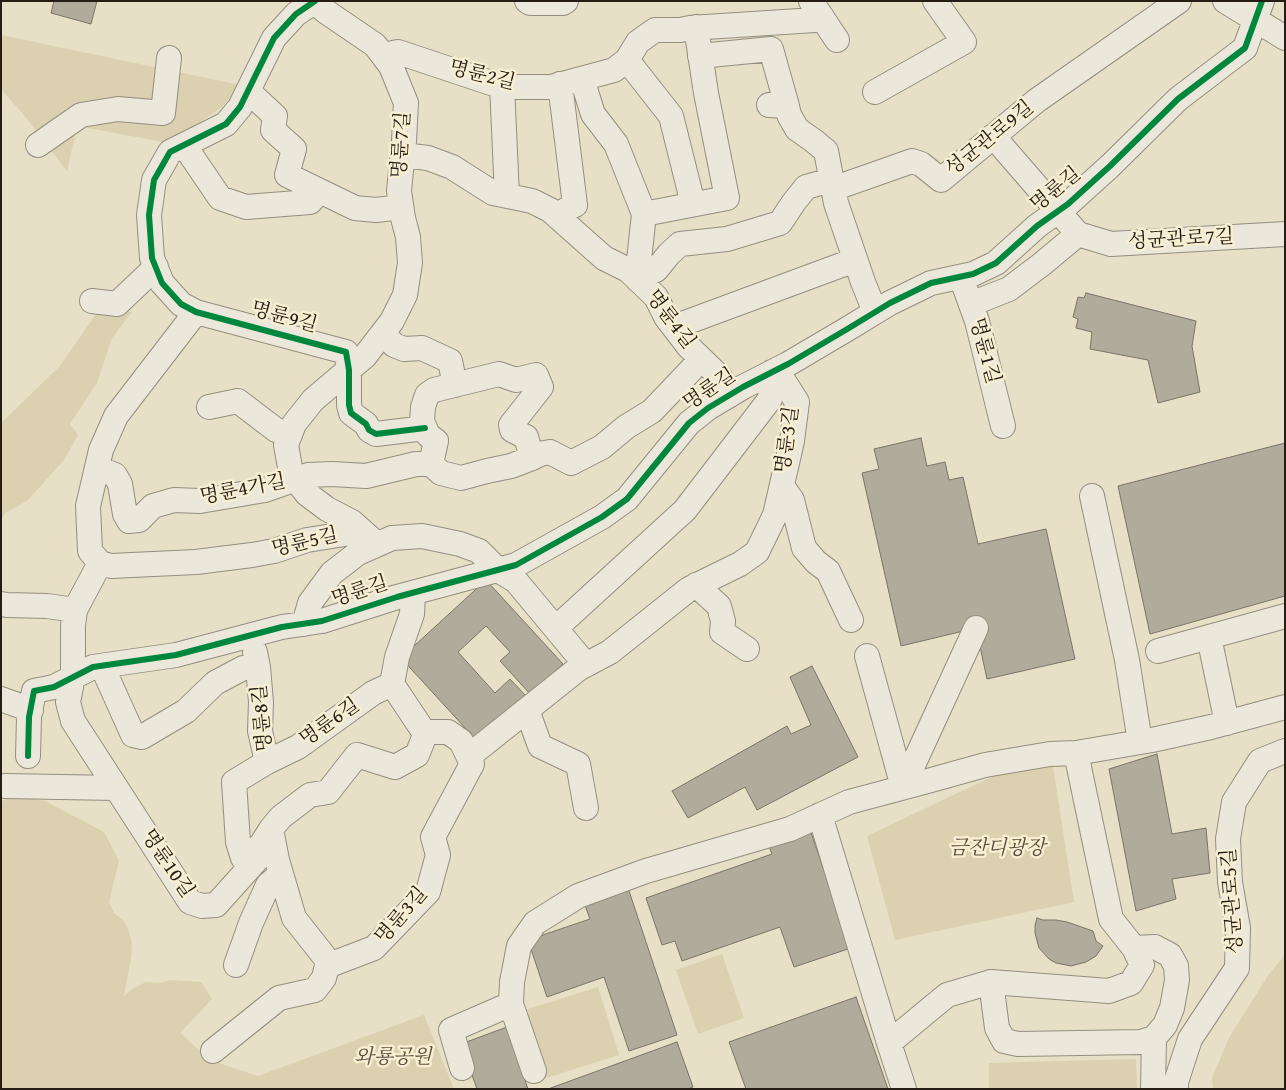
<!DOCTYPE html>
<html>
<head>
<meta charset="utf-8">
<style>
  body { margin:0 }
  #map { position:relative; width:1286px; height:1090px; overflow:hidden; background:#e7dfc6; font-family:"Gentium Book Plus",serif }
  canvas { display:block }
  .frame { position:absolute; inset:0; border:2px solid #251c14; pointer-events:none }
</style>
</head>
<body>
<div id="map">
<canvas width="1286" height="1090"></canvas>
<div class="frame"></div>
</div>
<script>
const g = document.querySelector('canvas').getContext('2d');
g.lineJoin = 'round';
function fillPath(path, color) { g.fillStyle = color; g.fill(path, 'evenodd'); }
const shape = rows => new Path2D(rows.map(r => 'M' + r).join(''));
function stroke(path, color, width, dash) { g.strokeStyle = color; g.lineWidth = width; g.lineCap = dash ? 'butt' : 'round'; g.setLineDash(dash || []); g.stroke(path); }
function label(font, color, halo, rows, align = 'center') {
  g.font = font + ' "Gentium Book Plus","Noto Serif KR",serif'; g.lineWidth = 5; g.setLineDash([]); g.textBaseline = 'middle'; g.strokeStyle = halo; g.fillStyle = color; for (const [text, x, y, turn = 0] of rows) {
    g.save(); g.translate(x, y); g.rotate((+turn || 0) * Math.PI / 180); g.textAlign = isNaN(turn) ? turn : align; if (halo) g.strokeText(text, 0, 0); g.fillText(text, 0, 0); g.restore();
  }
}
fillPath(shape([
  [1,35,240,85,222,107,187,131,164,142,77,126,67,171,24,115,1,89],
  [109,308,132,312,112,338,97,383,70,424,78,435,64,460,27,501,5,513,1,520,1,423,60,366,96,314],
  [1052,760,1074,902,895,940,867,836,1004,771],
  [10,796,24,797,45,801,104,832,119,861,109,902,114,913,123,920,128,929,132,944,131,958,124,996,134,988,146,982,159,983,171,980,201,982,212,999,180,1033,210,1060,258,1076,424,1015,454,1089,1,1089,1,802],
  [722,954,744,1018,698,1034,676,970],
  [1285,955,1285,1089,1213,1089,1212,1078,1230,1036,1269,974],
  [598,987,619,1055,543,1079,522,1011],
  [1136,1059,1137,1089,989,1089,989,1063]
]), '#dbd0af');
const building = shape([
  [54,1,97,1,91,24,51,13,54,1],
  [1086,293,1196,321,1192,346,1200,392,1158,403,1148,360,1090,349,1092,332,1076,328,1078,319,1073,317,1078,297,1084,298,1086,293],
  [921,438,927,466,945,462,949,480,963,477,978,544,1046,529,1075,659,987,679,976,628,901,646,862,473,879,469,874,449,921,438],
  [1285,443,1285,596,1150,634,1118,486,1285,443],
  [486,580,563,664,530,694,500,661,510,652,486,626,458,652,495,693,510,679,527,697,478,742,401,658,486,580],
  [812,666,858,757,757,810,745,787,688,818,672,791,787,726,791,734,811,725,790,677,812,666],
  [1157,754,1172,834,1206,828,1210,873,1172,879,1176,899,1136,911,1109,769,1157,754],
  [810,830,851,948,794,967,780,927,682,961,675,941,662,945,646,898,772,854,768,844,810,830],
  [627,885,677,1035,629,1051,604,977,547,997,528,940,590,919,583,900,627,885],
  [1037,918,1043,920,1056,920,1067,922,1093,931,1096,941,1103,946,1096,956,1086,962,1071,966,1056,963,1049,959,1039,948,1035,933,1035,926,1037,918],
  [856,997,888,1089,746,1089,729,1042,856,997],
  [507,1027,528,1089,477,1089,461,1044,507,1027],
  [677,1042,693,1087,688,1089,548,1089,677,1042]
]);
fillPath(building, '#b1ab9b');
stroke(building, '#797467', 1);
const minor = shape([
  [315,1,296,14,274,38,240,107,226,124,170,152,154,180,149,215,152,258,162,283,181,304,196,312,346,352,349,370,349,405,351,413,366,424,369,430,376,434,425,428],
  [527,1,530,3,563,3,566,1],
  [811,1,837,40],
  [1225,1,1285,38],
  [314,2,325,11,375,45,391,66,406,103,404,141,399,191,403,218,408,237,410,263,405,295,392,321,365,356,313,400,294,424,286,445,291,473,307,494,327,509,352,522,369,537],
  [383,55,398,52,497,85,510,87,551,87,614,70,627,60,638,42,655,30,680,30,690,28,815,20,822,17],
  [700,56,771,49,787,106],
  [627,60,671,116,693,204],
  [582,79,593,114,616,144,644,214,637,279],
  [502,85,507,196],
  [248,91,275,116,273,130,294,149,287,175,355,208,376,210,401,207],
  [875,92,964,42,935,1],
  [769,105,787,106,789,115,797,129,814,141,826,151,836,203,863,282,875,312],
  [993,136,1078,234,1111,244,1285,234],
  [38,145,81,115,118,109,163,113,169,58],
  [184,145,220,198,246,207,310,202,320,191],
  [403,155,428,158,452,167,493,193,532,201,550,210,604,258,628,270,656,297,666,317,689,347,720,377,730,395],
  [644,214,727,198,706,93,696,27],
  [556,215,575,205,560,84],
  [961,277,977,321,1003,426],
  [637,279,656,270,669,254,680,244,727,239,780,223,794,202,806,187,824,182,841,186,912,161,921,164,941,180,1036,101,1179,1],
  [92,301,117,304,156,267],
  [971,304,1009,289,1042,264,1078,234],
  [674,327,855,260],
  [383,333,394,345,404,349,422,348,450,361,455,385],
  [209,407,238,401,276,430,290,434],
  [532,458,526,437,512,430,511,425,541,387,536,375,516,380,499,374,434,390,427,395,423,407,422,421,428,435,436,441,431,464,441,473,461,478,487,471,511,466,532,458,540,454,550,452,571,463,602,447,626,427,652,411,692,369,700,358],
  [97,468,115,475,120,484,125,514,129,521,139,520,153,506,174,500,200,501,265,490,308,475,332,474,366,476,416,464,431,464],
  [782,486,792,500,804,548,816,562,828,571,851,620],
  [1092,496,1127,660,1140,742],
  [100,563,75,610,73,626,73,677,68,702,73,721,190,902,202,906,216,905,260,856,263,850],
  [100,563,90,551,88,506,101,450,116,416,196,312],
  [100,563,111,566,196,562,252,555,274,551,307,540,351,533,369,537,372,540],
  [696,585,719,606,723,621,722,632,747,649],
  [1,604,7,605,47,606,75,610],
  [304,624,310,603,332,573,358,553,392,538,422,536,460,544,479,551,498,570,516,581,586,665],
  [556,628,685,510,770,399,772,372],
  [1209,637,1227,723],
  [1158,651,1285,616],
  [255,652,258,667,261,702,260,731,267,762],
  [867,656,903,787],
  [102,666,133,735,142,737,186,711,215,683,243,668,258,667],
  [392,684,424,732,425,735,417,755,395,767,357,755,328,792,310,795,281,817,271,829,261,845,243,858,238,842,234,782,267,762,298,747,373,693,392,684,397,657,412,614,413,593],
  [1,699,31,710],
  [527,710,540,746,578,764,586,808],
  [28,756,29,717,34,691,54,687,93,667,176,655,282,627,322,621,397,597,516,565,602,517,627,499,689,423,708,408,743,387,788,364,849,328,890,303,931,283,973,274,996,263,1037,226,1068,204,1110,166,1178,99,1245,48,1262,1],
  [469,756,578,669,610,652,689,589,740,564,757,552,775,515,792,441,797,402,785,383,772,372],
  [5,786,116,788],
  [903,787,976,628],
  [820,815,889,1043],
  [236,965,251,923,268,885,281,874],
  [327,966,374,948,428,892,438,855,433,837,472,764,461,741,448,732,424,732],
  [991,982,997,1028,1004,1041,1018,1044,1141,1042,1154,1038,1165,1025,1172,1008,1177,980,1176,966,1170,955,1155,947,1134,948],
  [213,1051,279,998,315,990,324,978,328,961,294,918,277,860,271,829],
  [462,1068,451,1030,511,1004],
  [534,1071,511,1004,512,982,519,946,535,923,578,896,646,871,790,829,849,802,924,782,985,765,1050,754,1076,753],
  [904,1089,889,1043,947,995,991,982,1109,991,1131,983,1142,965,1134,948,1111,919,1076,753,1152,740,1211,727,1285,707],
  [1153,1089,1154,1038],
  [1176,1089,1176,1082,1190,1039,1237,968,1238,928,1230,882,1228,839,1234,802,1260,761,1285,751]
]);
stroke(minor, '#948e80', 26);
stroke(minor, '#ebe7da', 24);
stroke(shape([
  [315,1,296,14,274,38,240,107,226,124,170,152,154,180,149,215,152,258,162,283,181,304,196,312,346,352,349,370,349,405,351,413,366,424,369,430,376,434,425,428],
  [28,756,29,717,34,691,54,687,93,667,176,655,282,627,322,621,397,597,516,565,602,517,627,499,689,423,708,408,743,387,788,364,849,328,890,303,931,283,973,274,996,263,1037,226,1068,204,1110,166,1178,99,1245,48,1262,1]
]), '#00873e', 6);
label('20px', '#251c14', '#f8eed2', [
  ["명륜2길",482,76,14],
  ["성균관로9길",990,139,-39],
  ["명륜7길",402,145,-86],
  ["명륜길",1056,190,-39],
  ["성균관로7길",1181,240,-3],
  ["명륜9길",284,318,15],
  ["명륜4길",670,320,53],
  ["명륜1길",984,351,75],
  ["명륜길",710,390,-34],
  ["명륜3길",788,440,-82],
  ["명륜4가길",243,490,-11],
  ["명륜5길",305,543,-13],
  ["명륜길",360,592,-18],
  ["명륜8길",263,718,-95],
  ["명륜6길",330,723,-35],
  ["명륜10길",167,864,56],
  ["성균관로5길",1233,901,-94],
  ["명륜3길",402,916,-49]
]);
label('italic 20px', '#594e3d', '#f8eed2', [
  ["금잔디광장",997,849],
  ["와룡공원",393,1058]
]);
</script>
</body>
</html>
